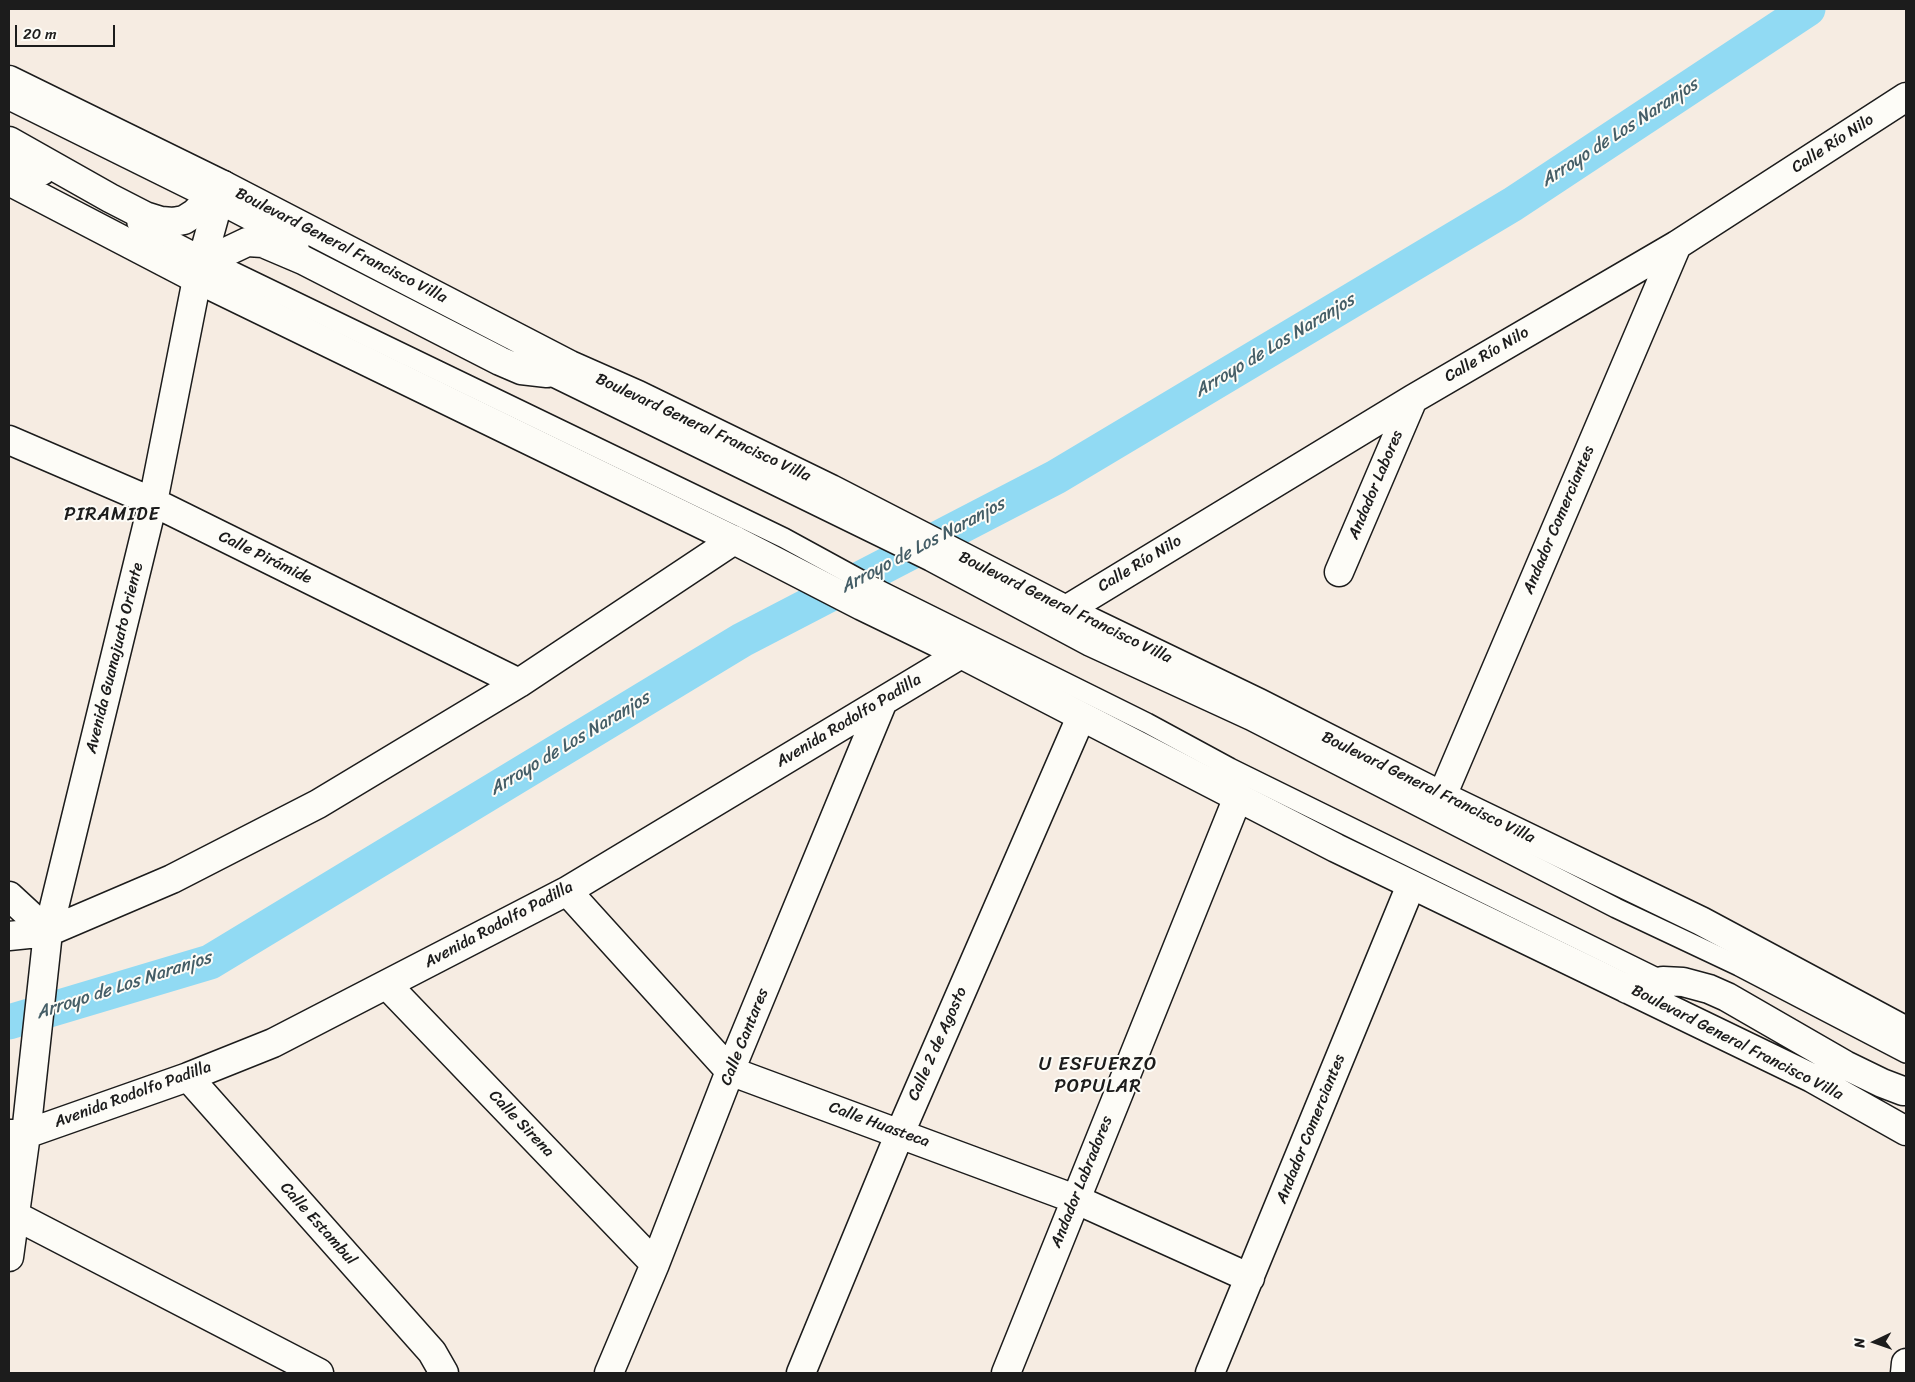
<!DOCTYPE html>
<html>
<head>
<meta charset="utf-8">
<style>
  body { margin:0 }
  #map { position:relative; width:1915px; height:1382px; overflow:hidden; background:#f6ece2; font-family:Sriracha,sans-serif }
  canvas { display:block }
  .frame { position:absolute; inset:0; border:10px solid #1c1c1c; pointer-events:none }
  .north { position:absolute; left:1850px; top:1317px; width:50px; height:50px; -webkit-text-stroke:4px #fdfcf7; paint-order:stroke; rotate:267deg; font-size:14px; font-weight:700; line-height:20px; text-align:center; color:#1c1c1c }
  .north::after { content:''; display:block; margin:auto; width:18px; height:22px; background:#1c1c1c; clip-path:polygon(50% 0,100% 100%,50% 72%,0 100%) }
  .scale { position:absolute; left:15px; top:25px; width:100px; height:22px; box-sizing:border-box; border:2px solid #1c1c1c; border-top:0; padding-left:6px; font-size:15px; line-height:18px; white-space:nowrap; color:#1c1c1c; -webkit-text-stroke:4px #fdfcf7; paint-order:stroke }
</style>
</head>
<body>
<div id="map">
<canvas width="1915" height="1382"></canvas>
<div class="frame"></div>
<div class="north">N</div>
<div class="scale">20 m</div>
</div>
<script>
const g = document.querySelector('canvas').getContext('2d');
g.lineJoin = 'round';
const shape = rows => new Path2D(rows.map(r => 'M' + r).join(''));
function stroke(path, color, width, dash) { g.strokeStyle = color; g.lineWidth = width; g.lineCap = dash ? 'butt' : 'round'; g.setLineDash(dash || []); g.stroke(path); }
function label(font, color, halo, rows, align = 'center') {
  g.font = font + ' Sriracha,sans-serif'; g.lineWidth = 4; g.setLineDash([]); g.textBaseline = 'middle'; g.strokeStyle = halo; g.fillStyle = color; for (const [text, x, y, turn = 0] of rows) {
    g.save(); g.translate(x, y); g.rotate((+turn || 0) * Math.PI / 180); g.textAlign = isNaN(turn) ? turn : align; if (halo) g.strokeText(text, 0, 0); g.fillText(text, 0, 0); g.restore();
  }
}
stroke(shape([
  [9,1022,210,962,742,640,1056,477,1513,204,1808,9]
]), '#91daf3', 35);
const lane = shape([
  [9,100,209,199,299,246],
  [9,157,44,175],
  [137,223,211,261,784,538,881,591,1147,723,1230,768,1667,983],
  [541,371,930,561,1089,646,1250,720,1616,908,1739,966,1906,1053]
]);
const street = shape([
  [9,440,153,502,519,683],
  [1339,572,1413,399],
  [1066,610,1413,399,1677,245,1906,97],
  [1442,796,1677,245],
  [567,891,730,1071,1075,1199,1250,1278],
  [9,896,48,932],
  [9,936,48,932,172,879,318,804,519,683,734,540],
  [387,985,655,1264],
  [188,1077,432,1352,444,1373],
  [9,1134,26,1134,188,1077,273,1043,567,891,961,654],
  [16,1216,319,1373],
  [9,1257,26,1134,48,932,153,502,197,279,223,185],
  [609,1373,655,1264,730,1071,883,701],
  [801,1373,900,1133,1081,717],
  [1006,1373,1238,797],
  [1210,1373,1411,885],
  [1905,1373,1906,1363]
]);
const secondary = shape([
  [9,80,223,185,570,365,638,395,831,489,1066,610,1259,703,1442,796,1701,921,1906,1031],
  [9,141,110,198,145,216,161,221,173,222,184,220,195,213,223,185],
  [9,181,197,279,734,540,862,606,961,654,1336,848,1812,1078,1906,1131],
  [197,279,211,261,228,251,247,242,263,243,303,260,500,361,521,370,547,373,570,365],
  [1627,989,1663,981,1683,982,1709,989,1727,997,1845,1065,1882,1083,1903,1091,1906,1091]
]);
stroke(lane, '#1c1c1c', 22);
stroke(street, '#1c1c1c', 31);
stroke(secondary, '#1c1c1c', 31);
stroke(lane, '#fdfcf7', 19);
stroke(street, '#fdfcf7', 28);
stroke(secondary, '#fdfcf7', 28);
label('16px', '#1c1c1c', '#fdfcf7', [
  ["Calle Río Nilo",1833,144,-33],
  ["Boulevard General Francisco Villa",341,246,27],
  ["Calle Río Nilo",1487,355,-30],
  ["Boulevard General Francisco Villa",703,428,25],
  ["Andador Labores",1376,485,-67],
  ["Andador Comerciantes",1559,520,-67],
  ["Calle Pirámide",265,558,26],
  ["Calle Río Nilo",1140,564,-31],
  ["Boulevard General Francisco Villa",1065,608,26],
  ["Avenida Guanajuato Oriente",115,658,-76],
  ["Avenida Rodolfo Padilla",849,721,-31],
  ["Boulevard General Francisco Villa",1428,788,26],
  ["Avenida Rodolfo Padilla",499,925,-28],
  ["Calle Cantares",745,1037,-68],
  ["Boulevard General Francisco Villa",1737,1043,27],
  ["Calle 2 de Agosto",938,1044,-66],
  ["Avenida Rodolfo Padilla",133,1095,-20],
  ["Calle Sirena",521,1124,46],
  ["Calle Huasteca",879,1125,20],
  ["Andador Comerciantes",1311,1129,-68],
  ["Andador Labradores",1082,1182,-68],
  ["Calle Estambul",318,1224,48]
]);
label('italic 18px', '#455e67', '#fdfcf7', [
  ["Arroyo de Los Naranjos",1620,133,-33],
  ["Arroyo de Los Naranjos",1275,346,-31],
  ["Arroyo de Los Naranjos",923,546,-28],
  ["Arroyo de Los Naranjos",570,744,-31],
  ["Arroyo de Los Naranjos",124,986,-18]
]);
g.letterSpacing = '1px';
label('19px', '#1c1c1c', '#fdfcf7', [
  ["PIRAMIDE",112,515],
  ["U ESFUERZO",1098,1065],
  ["POPULAR",1098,1087]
]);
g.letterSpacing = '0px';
</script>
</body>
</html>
